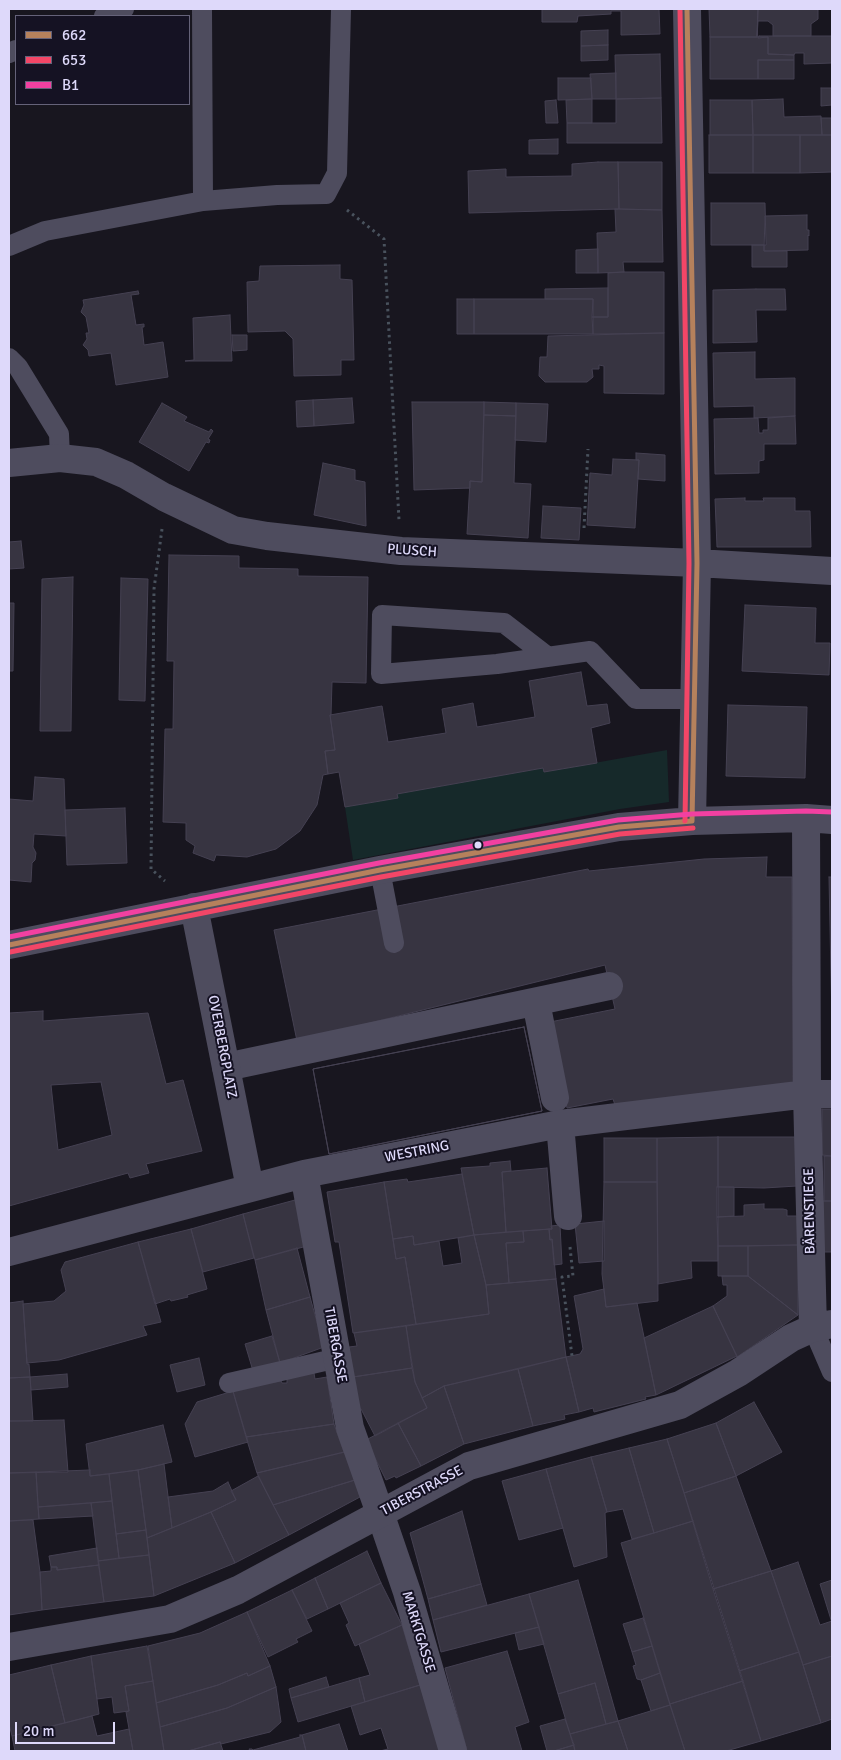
<!DOCTYPE html>
<html>
<head>
<meta charset="utf-8">
<style>
  body { margin:0 }
  #map { position:relative; width:841px; height:1760px; overflow:hidden; background:#18161f; font-family:Signika,sans-serif }
  canvas { display:block }
  .frame { position:absolute; inset:0; border:10px solid #ded9fa; pointer-events:none }
  .legend { position:absolute; left:15px; top:15px; width:175px; height:90px; box-sizing:border-box; background:#151223; border:1px solid #656279; margin:0; padding:6px 9px; list-style:none; font-size:15px; color:#ded9fa }
  .legend li { display:flex; align-items:center; gap:10px; height:25px }
  .legend b { width:25px; border:1px solid #656279 }
  .scale { position:absolute; left:15px; top:1722px; width:100px; height:22px; box-sizing:border-box; border:2px solid #ded9fa; border-top:0; padding-left:6px; font-size:15px; line-height:18px; white-space:nowrap; color:#ded9fa; -webkit-text-stroke:4px #151223; paint-order:stroke }
</style>
</head>
<body>
<div id="map">
<canvas width="841" height="1760"></canvas>
<div class="frame"></div>
<ul class="legend">
<li><b style="height:6px;background:#b6815c"></b>662</li>
<li><b style="height:6px;background:#f34667"></b>653</li>
<li><b style="height:6px;background:#f240a1"></b>B1</li>
</ul>
<div class="scale">20 m</div>
</div>
<script>
const g = document.querySelector('canvas').getContext('2d');
g.lineJoin = 'round';
function fillPath(path, color) { g.fillStyle = color; g.fill(path, 'evenodd'); }
const shape = rows => new Path2D(rows.map(r => 'M' + r).join(''));
function stroke(path, color, width, dash) { g.strokeStyle = color; g.lineWidth = width; g.lineCap = dash ? 'butt' : 'round'; g.setLineDash(dash || []); g.stroke(path); }
function label(font, color, halo, rows, align = 'center') {
  g.font = font + ' Signika,sans-serif'; g.lineWidth = 4; g.setLineDash([]); g.textBaseline = 'middle'; g.strokeStyle = halo; g.fillStyle = color; for (const [text, x, y, turn = 0] of rows) {
    g.save(); g.translate(x, y); g.rotate((+turn || 0) * Math.PI / 180); g.textAlign = isNaN(turn) ? turn : align; if (halo) g.strokeText(text, 0, 0); g.fillText(text, 0, 0); g.restore();
  }
}
fillPath(shape([
  [667,750,669,802,620,809,353,860,345,807,398,798,397,794,543,768,544,772]
]), '#16292a');
const building = shape([
  [542,9,659,9,660,34,621,35,621,11,611,11,611,14,578,16,577,22,542,22,542,9],
  [709,9,758,9,757,37,710,37,709,9],
  [758,9,816,9,818,10,818,19,811,24,811,36,773,36,773,25,768,21,758,21,757,37,758,9],
  [608,30,608,45,581,46,581,31,608,30],
  [759,36,832,36,832,63,804,64,804,53,795,53,794,55,768,54,768,37,758,38,759,36],
  [710,37,768,37,768,54,794,55,794,60,758,60,758,79,710,79,710,37],
  [608,45,608,60,581,61,581,46,608,45],
  [660,54,661,98,616,99,615,55,660,54],
  [758,60,794,60,794,79,758,79,758,60],
  [616,73,616,99,592,99,590,74,616,73],
  [558,78,591,78,592,99,558,100,558,78],
  [821,88,832,88,832,105,821,106,821,88],
  [661,98,662,143,567,143,567,123,616,123,616,99,661,98],
  [592,99,592,123,567,123,566,100,592,99],
  [783,99,784,117,821,116,822,135,753,135,752,100,783,99],
  [556,100,558,123,546,123,545,101,556,100],
  [710,100,752,100,753,135,710,135,710,100],
  [821,118,832,118,832,135,822,135,821,118],
  [709,135,753,135,753,173,709,173,709,135],
  [753,135,800,135,800,173,753,173,753,135],
  [800,135,832,135,832,172,800,173,800,135],
  [558,139,558,154,529,154,529,140,558,139],
  [598,162,618,162,619,209,469,213,468,171,506,169,506,177,572,176,572,164,598,162],
  [618,162,662,162,662,210,619,209,618,162],
  [711,203,765,203,766,245,711,245,711,203],
  [615,209,662,210,663,262,623,262,624,272,598,273,597,233,616,232,615,209],
  [807,215,807,230,809,230,809,236,808,235,808,250,764,251,765,216,807,215],
  [752,245,764,245,764,251,787,251,787,267,752,267,752,245],
  [598,249,598,273,576,273,576,250,598,249],
  [340,265,340,279,352,280,354,360,341,360,341,375,294,376,293,339,285,331,248,332,247,282,259,281,260,266,340,265],
  [624,272,664,272,664,333,593,334,592,317,608,317,608,273,624,272],
  [608,288,608,317,592,317,593,299,545,299,545,289,608,288],
  [756,289,785,289,786,310,756,310,757,342,713,343,713,290,756,289],
  [138,291,139,294,131,295,136,325,144,324,144,327,142,327,144,345,163,342,168,377,116,385,111,353,89,356,88,350,83,345,87,339,86,333,89,333,86,317,81,312,84,305,83,300,138,291],
  [457,299,474,299,474,334,457,334,457,299],
  [474,299,593,299,593,334,474,334,474,299],
  [230,315,232,361,185,361,194,360,193,318,230,315],
  [664,333,664,394,604,393,604,366,599,365,599,369,592,369,593,377,587,382,545,382,539,376,540,357,547,357,548,336,664,333],
  [232,335,247,335,247,350,233,351,232,335],
  [755,352,755,379,795,378,795,416,754,418,754,406,714,407,713,353,755,352],
  [352,398,354,423,314,426,313,400,352,398],
  [313,400,314,426,297,427,296,401,313,400],
  [412,402,484,402,482,482,470,481,470,488,414,490,412,402],
  [484,402,516,403,516,416,484,415,484,402],
  [162,403,187,417,184,421,209,432,211,429,213,431,208,439,210,440,209,443,206,442,189,471,139,442,162,403],
  [516,403,548,404,546,442,515,440,516,403],
  [484,415,516,416,514,483,531,484,528,538,467,534,470,481,482,482,484,415],
  [795,416,796,444,764,444,764,460,759,461,759,473,715,474,714,419,758,418,759,433,763,433,763,430,768,430,768,418,795,416],
  [636,453,665,455,665,481,638,479,639,460,636,460,636,453],
  [613,459,639,460,635,528,587,525,590,473,612,475,613,459],
  [323,463,355,470,355,480,365,482,366,526,314,515,323,463],
  [745,498,745,501,764,501,763,498,795,498,795,511,810,511,811,547,717,547,715,499,745,498],
  [543,506,581,508,579,540,541,538,543,506],
  [21,541,24,568,9,569,9,542,21,541],
  [169,555,239,556,239,568,298,569,298,576,368,577,366,683,332,682,331,715,330,715,335,750,325,751,328,774,323,775,317,805,300,831,276,849,247,857,216,855,214,861,193,853,195,846,186,840,186,823,163,822,165,729,173,729,174,661,167,661,169,555],
  [73,577,71,731,40,731,42,579,73,577],
  [121,578,148,579,145,701,119,700,121,578],
  [9,603,14,603,13,671,9,671,9,603],
  [745,605,816,608,815,643,830,643,829,675,742,671,745,605],
  [581,672,587,706,607,704,610,723,591,728,597,763,544,772,543,768,397,794,398,798,345,807,339,772,328,774,325,751,335,750,330,715,382,706,388,742,446,733,442,709,473,703,477,727,535,717,529,681,581,672],
  [728,705,807,707,805,778,726,776,728,705],
  [35,777,64,779,66,836,34,834,33,847,36,853,35,860,32,863,31,882,9,880,9,799,33,801,35,777],
  [125,808,127,863,67,865,65,810,125,808],
  [767,857,766,877,792,877,793,1083,615,1105,613,1099,567,1108,550,1022,615,1009,605,965,297,1041,274,930,588,869,589,871,704,859,767,857],
  [829,877,832,877,832,1018,831,977,829,877],
  [43,1011,43,1021,148,1013,166,1084,183,1080,202,1151,146,1164,149,1173,130,1178,128,1173,9,1206,9,1013,43,1011],
  [101,1082,112,1135,58,1150,51,1085,101,1082],
  [524,1027,542,1111,329,1154,313,1069,524,1027],
  [524,1027,542,1111,329,1154,313,1069,524,1027],
  [822,1109,832,1109,832,1156,822,1155,822,1109],
  [718,1137,718,1261,691,1261,692,1278,658,1284,657,1138,718,1137],
  [718,1137,797,1137,797,1186,764,1188,718,1187,718,1137],
  [604,1138,657,1138,657,1182,604,1182,604,1138],
  [824,1156,832,1156,832,1201,824,1201,824,1156],
  [510,1161,511,1171,502,1172,506,1232,474,1235,461,1168,490,1166,490,1163,510,1161],
  [547,1168,552,1229,506,1232,502,1172,547,1168],
  [462,1174,474,1235,414,1245,413,1236,393,1239,384,1182,407,1179,408,1182,462,1174],
  [384,1182,396,1259,405,1257,416,1324,353,1333,339,1242,335,1242,327,1192,384,1182],
  [604,1182,657,1182,658,1301,606,1307,602,1274,604,1182],
  [717,1187,734,1187,734,1216,717,1217,717,1187],
  [295,1200,307,1246,255,1260,243,1214,295,1200],
  [822,1201,832,1201,832,1252,823,1252,822,1201],
  [764,1204,764,1209,783,1209,787,1210,787,1216,798,1216,798,1245,718,1246,717,1217,744,1216,744,1205,764,1204],
  [243,1214,254,1258,203,1272,191,1229,243,1214],
  [604,1221,604,1261,579,1263,575,1224,604,1221],
  [560,1225,562,1264,554,1265,552,1239,550,1240,549,1229,552,1229,551,1226,560,1225],
  [191,1229,207,1289,187,1295,188,1297,171,1301,170,1299,155,1304,138,1242,191,1229],
  [549,1229,550,1240,552,1239,556,1279,509,1283,506,1243,524,1242,523,1231,549,1229],
  [523,1231,524,1242,506,1243,509,1283,486,1285,474,1235,523,1231],
  [474,1235,486,1285,489,1314,416,1324,405,1257,396,1259,393,1239,413,1236,414,1245,439,1241,443,1266,462,1263,458,1238,474,1235],
  [138,1242,161,1322,143,1326,147,1335,59,1360,27,1363,23,1304,54,1301,66,1291,61,1270,65,1262,138,1242],
  [798,1245,798,1315,748,1276,748,1246,798,1245],
  [718,1246,748,1246,748,1276,718,1276,718,1246],
  [297,1248,310,1297,266,1310,255,1260,297,1248],
  [722,1276,748,1276,798,1315,737,1357,713,1306,727,1296,727,1285,723,1285,722,1276],
  [556,1279,566,1357,444,1386,422,1398,415,1382,406,1326,489,1314,486,1285,556,1279],
  [604,1289,606,1307,637,1303,656,1395,645,1397,646,1399,594,1412,593,1408,579,1412,566,1357,580,1354,583,1349,574,1296,604,1289],
  [310,1297,324,1347,280,1363,266,1310,310,1297],
  [23,1301,27,1364,29,1364,30,1377,9,1378,9,1303,23,1301],
  [713,1306,737,1356,656,1395,644,1338,713,1306],
  [406,1326,412,1368,353,1377,349,1347,357,1346,354,1333,406,1326],
  [272,1336,280,1363,253,1371,245,1344,272,1336],
  [566,1357,579,1412,564,1415,565,1419,533,1426,518,1369,566,1357],
  [199,1358,205,1385,177,1392,170,1365,199,1358],
  [412,1368,415,1382,427,1408,375,1436,361,1409,358,1409,353,1377,412,1368],
  [518,1369,533,1426,464,1444,444,1386,518,1369],
  [314,1373,315,1379,327,1377,334,1424,246,1437,232,1388,281,1381,282,1383,287,1383,287,1377,314,1373],
  [67,1374,68,1387,31,1390,30,1377,67,1374],
  [30,1377,33,1421,9,1421,9,1378,30,1377],
  [444,1386,464,1444,421,1466,398,1423,427,1408,422,1398,444,1386],
  [233,1391,248,1442,195,1457,185,1424,197,1402,233,1391],
  [754,1402,782,1452,736,1476,716,1423,754,1402],
  [64,1420,68,1472,9,1473,9,1421,64,1420],
  [398,1423,421,1466,396,1478,395,1476,386,1480,366,1440,398,1423],
  [716,1423,736,1476,684,1493,667,1439,716,1423],
  [334,1424,344,1452,257,1473,246,1437,334,1424],
  [163,1425,172,1462,138,1470,90,1476,86,1444,163,1425],
  [667,1439,693,1521,654,1533,629,1448,667,1439],
  [629,1448,654,1533,632,1539,623,1509,607,1512,591,1457,629,1448],
  [345,1452,355,1480,273,1505,257,1473,345,1452],
  [591,1457,607,1512,605,1513,607,1557,574,1567,546,1469,591,1457],
  [164,1464,172,1528,147,1538,138,1470,164,1464],
  [546,1469,563,1528,519,1540,502,1481,546,1469],
  [90,1470,90,1476,109,1474,112,1501,38,1507,36,1472,90,1470],
  [138,1470,146,1530,116,1534,109,1474,138,1470],
  [36,1472,39,1519,9,1521,9,1473,36,1472],
  [258,1476,289,1535,235,1563,211,1512,236,1500,231,1491,258,1476],
  [736,1476,771,1571,713,1589,684,1493,736,1476],
  [355,1480,360,1497,289,1535,273,1505,355,1480],
  [228,1482,236,1500,211,1512,172,1528,168,1497,213,1491,228,1482],
  [112,1501,119,1558,98,1561,91,1503,112,1501],
  [91,1503,93,1516,39,1519,38,1507,91,1503],
  [462,1511,481,1584,428,1599,410,1533,462,1511],
  [211,1512,235,1563,154,1596,147,1538,211,1512],
  [33,1520,40,1572,42,1610,9,1615,9,1521,33,1520],
  [693,1521,743,1681,670,1704,621,1543,693,1521],
  [146,1530,149,1555,119,1558,116,1534,146,1530],
  [97,1548,99,1565,57,1570,57,1567,51,1567,49,1556,97,1548],
  [367,1551,381,1583,328,1609,315,1578,367,1551],
  [149,1555,154,1596,104,1602,98,1561,149,1555],
  [798,1562,820,1625,832,1621,832,1656,803,1665,771,1571,798,1562],
  [99,1565,104,1602,42,1610,40,1572,51,1571,51,1567,57,1567,57,1570,99,1565],
  [771,1571,799,1652,739,1671,713,1589,771,1571],
  [315,1578,328,1609,307,1619,292,1590,315,1578],
  [578,1580,618,1721,606,1724,595,1683,558,1694,529,1594,578,1580],
  [832,1580,832,1623,820,1584,832,1580],
  [381,1583,402,1625,355,1646,346,1625,349,1623,340,1603,381,1583],
  [481,1584,487,1605,433,1620,428,1599,481,1584],
  [292,1590,312,1631,296,1639,298,1642,268,1657,247,1612,292,1590],
  [529,1594,539,1627,441,1652,433,1620,529,1594],
  [247,1612,270,1666,248,1676,247,1673,218,1685,156,1703,148,1646,200,1633,247,1612],
  [643,1618,652,1646,632,1652,623,1624,643,1618],
  [402,1625,420,1685,365,1702,359,1678,370,1675,359,1644,402,1625],
  [539,1627,544,1644,519,1650,515,1633,539,1627],
  [147,1646,153,1681,125,1686,129,1711,114,1713,112,1697,97,1699,91,1656,147,1646],
  [652,1646,660,1673,641,1680,637,1679,633,1666,636,1665,632,1652,652,1646],
  [507,1651,529,1722,515,1727,522,1751,467,1751,445,1668,507,1651],
  [799,1652,821,1723,761,1741,739,1671,799,1652],
  [91,1656,99,1714,65,1723,51,1665,91,1656],
  [832,1656,832,1719,821,1723,803,1665,832,1656],
  [51,1665,65,1723,12,1736,9,1724,9,1675,51,1665],
  [270,1666,276,1687,227,1708,160,1727,156,1703,218,1685,247,1673,248,1676,270,1666],
  [660,1673,670,1705,651,1711,641,1680,660,1673],
  [326,1677,329,1687,291,1698,289,1689,326,1677],
  [359,1678,365,1702,298,1722,291,1698,359,1678],
  [153,1681,164,1751,133,1751,126,1712,129,1711,125,1686,153,1681],
  [743,1681,761,1741,726,1751,685,1751,670,1704,743,1681],
  [595,1683,606,1724,570,1734,558,1694,595,1683],
  [420,1685,441,1751,380,1751,388,1749,381,1728,360,1735,351,1706,420,1685],
  [276,1687,281,1722,270,1732,221,1744,220,1742,188,1751,164,1751,160,1727,227,1708,276,1687],
  [670,1705,685,1751,628,1751,618,1721,670,1705],
  [92,1716,97,1736,129,1729,133,1751,15,1751,12,1736,92,1716],
  [565,1719,574,1745,554,1751,547,1751,540,1726,565,1719],
  [618,1721,628,1751,575,1751,570,1734,618,1721],
  [339,1724,348,1751,306,1751,302,1735,339,1724],
  [300,1735,302,1735,306,1751,250,1751,249,1749,252,1749,253,1750,300,1737,300,1735],
  [220,1742,223,1751,188,1751,220,1742],
  [574,1745,575,1751,554,1751,574,1745]
]);
fillPath(building, '#373441');
stroke(building, '#454152', 1);
stroke(shape([
  [347,210,384,239,399,520],
  [584,528,588,449],
  [162,529,154,589,151,869,165,881],
  [570,1247,573,1276,562,1277,572,1356]
]), '#49525d', 3, [2.5, 4]);
stroke(shape([
  [202,9,203,201],
  [104,16,124,9],
  [9,53,16,50],
  [9,246,45,231,203,201,277,195,326,194,337,173,341,9],
  [9,358,18,367,59,434,60,458],
  [548,657,504,623,382,615,381,674,497,664,590,651,636,699,694,699],
  [380,870,394,943],
  [813,1328,832,1372],
  [229,1383,338,1358]
]), '#4e4c5e', 20);
stroke(shape([
  [536,1002,555,1098],
  [226,1067,609,986],
  [380,1513,407,1592,453,1751]
]), '#4e4c5e', 28);
stroke(shape([
  [687,9,697,563,692,821],
  [9,463,60,458,96,462,126,475,164,497,233,530,267,536,401,551,697,563,832,571],
  [806,818,807,1094,813,1328],
  [194,907,250,1188],
  [9,945,380,870,619,827,692,821,806,818,832,820],
  [560,1124,568,1216],
  [304,1174,350,1428,380,1513],
  [9,1252,304,1174,560,1124,807,1094,832,1094],
  [9,1647,170,1619,238,1590,469,1466,680,1405,738,1373,791,1338,813,1328,832,1324]
]), '#4e4c5e', 28);
stroke(shape([
  [687,9,697,563,692,821],
  [9,945,380,870,619,827,692,821]
]), '#b6815c', 5);
stroke(shape([
  [680,9,689,563,685,821],
  [10,952,381,877,620,834,693,828]
]), '#f34667', 5);
stroke(shape([
  [9,937,379,863,618,820,692,814,806,811,832,812]
]), '#f240a1', 5);
for (const [x, y, r, color] of [
  [478,845,4.5,"#ded9fa"]
]) { const dot = new Path2D(); dot.arc(x, y, r, 0, 2 * Math.PI); g.fillStyle = color; g.fill(dot); stroke(dot, '#151223', 2); }
label('14px', '#ded9fa', '#151223', [
  ["PLUSCH",412,551,4],
  ["OVERBERGPLATZ",222,1047,79],
  ["WESTRING",417,1152,-11],
  ["BÄRENSTIEGE",810,1211,-91],
  ["TIBERGASSE",335,1345,80],
  ["TIBERSTRASSE",422,1491,-28],
  ["MARKTGASSE",418,1632,73]
]);
</script>
</body>
</html>
